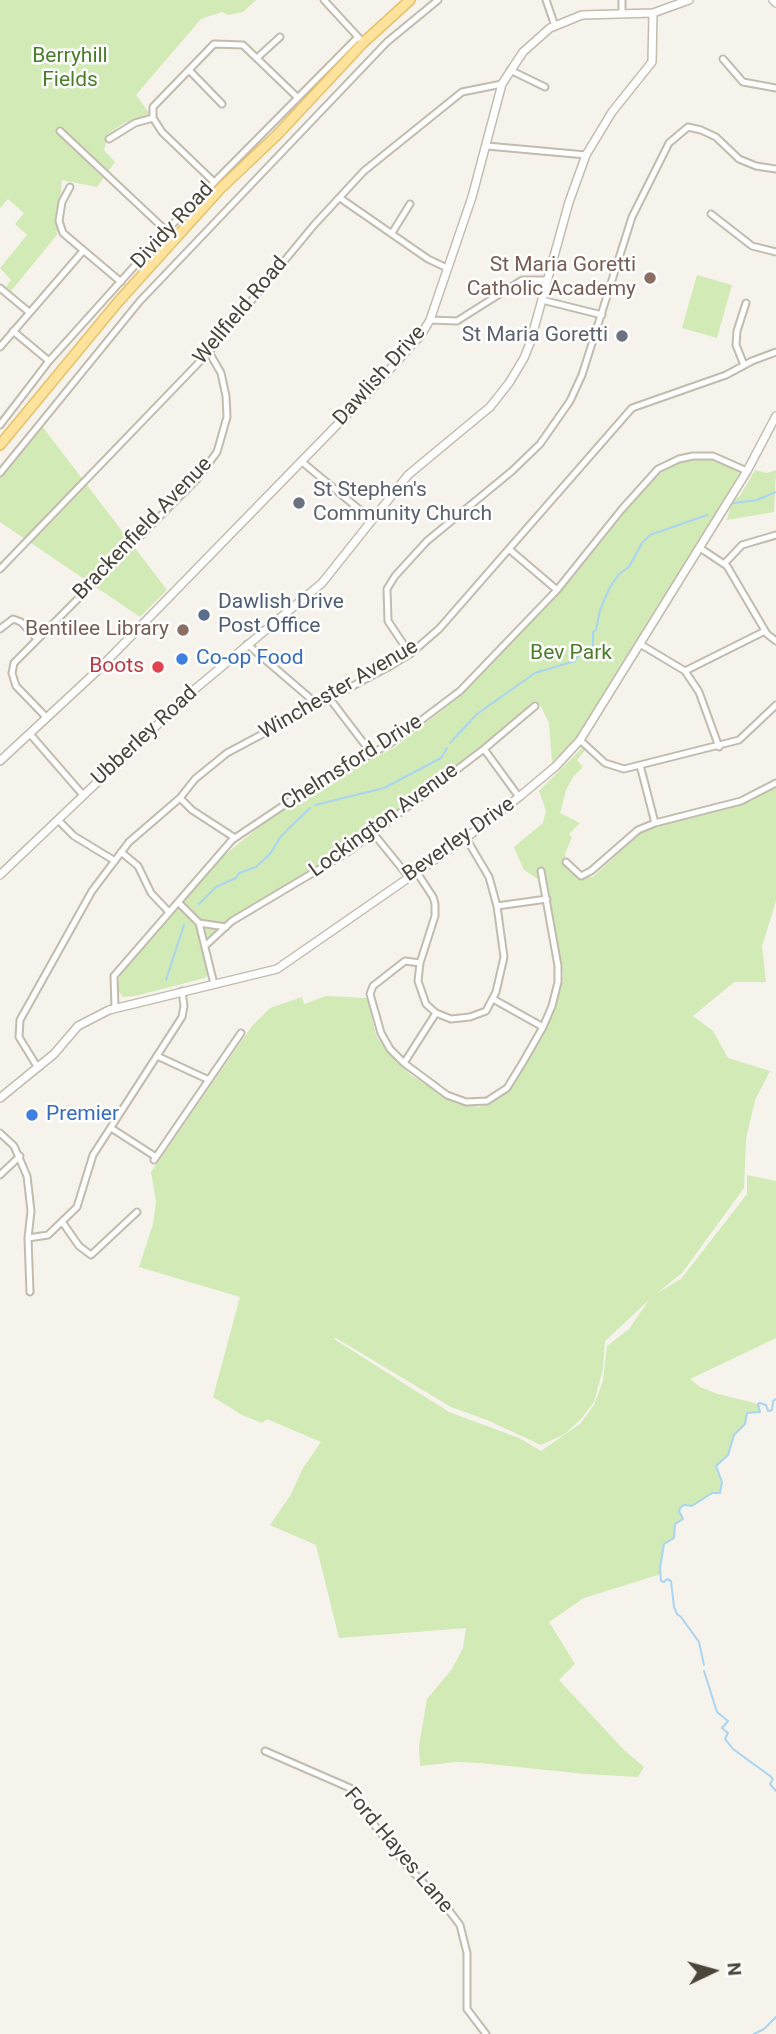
<!DOCTYPE html>
<html>
<head>
<meta charset="utf-8">
<style>
  body { margin:0 }
  #map { position:relative; width:776px; height:2034px; overflow:hidden; background:#f6f3ec; font-family:Roboto,sans-serif }
  canvas { display:block }
  .north { position:absolute; left:678px; top:1936px; width:70px; height:70px; -webkit-text-stroke:5px #fff; paint-order:stroke; rotate:85deg; font-size:19px; font-weight:700; line-height:28px; text-align:center; color:#4b4439 }
  .north::after { content:''; display:block; margin:auto; width:24px; height:32px; background:#4b4439; clip-path:polygon(50% 0,100% 100%,50% 72%,0 100%) }
</style>
</head>
<body>
<div id="map">
<canvas width="776" height="2034"></canvas>
<div class="north">N</div>
</div>
<script>
const g = document.querySelector('canvas').getContext('2d');
g.lineJoin = 'round';
function fillPath(path, color) { g.fillStyle = color; g.fill(path, 'evenodd'); }
const shape = rows => new Path2D(rows.map(r => 'M' + r).join(''));
function stroke(path, color, width, dash) { g.strokeStyle = color; g.lineWidth = width; g.lineCap = dash ? 'butt' : 'round'; g.setLineDash(dash || []); g.stroke(path); }
function label(font, color, halo, rows, align = 'center') {
  g.font = font + ' Roboto,sans-serif'; g.lineWidth = 5; g.setLineDash([]); g.textBaseline = 'middle'; g.strokeStyle = halo; g.fillStyle = color; for (const [text, x, y, turn = 0] of rows) {
    g.save(); g.translate(x, y); g.rotate((+turn || 0) * Math.PI / 180); g.textAlign = isNaN(turn) ? turn : align; if (halo) g.strokeText(text, 0, 0); g.fillText(text, 0, 0); g.restore();
  }
}
fillPath(shape([
  [0,0,256,0,243,12,228,15,222,12,201,19,136,95,149,113,143,119,126,122,109,133,104,150,115,162,97,187,62,180,57,235,11,291,6,287,11,280,0,268,27,235,15,224,24,213,8,199,0,208],
  [697,275,732,285,717,338,682,328],
  [42,426,167,590,140,617,0,522,0,477],
  [696,459,714,460,740,472,670,591,578,738,552,762,549,723,539,703,534,702,478,750,337,857,224,923,202,944,209,974,205,978,135,996,123,997,116,988,121,973,222,857,274,815,326,781,394,748,459,697,576,573,651,480,674,464],
  [755,470,767,473,776,470,774,512,727,520,732,501,740,496],
  [582,748,586,749,577,760,583,767,573,777,566,790,560,813,580,823,569,834,572,837,565,854,565,862,581,877,593,877,641,832,657,826,751,801,776,786,776,901,762,946,766,982,734,982,693,1016,713,1031,728,1058,770,1071,755,1100,746,1139,744,1188,682,1273,657,1293,681,1279,747,1194,747,1175,776,1181,776,1338,690,1379,700,1387,718,1394,758,1404,760,1412,747,1413,745,1424,734,1435,728,1455,716,1466,722,1482,720,1493,712,1494,692,1506,684,1505,681,1507,679,1511,683,1519,675,1524,674,1538,664,1544,660,1568,661,1574,584,1598,549,1622,575,1664,559,1680,624,1750,644,1767,638,1777,585,1774,479,1763,457,1762,420,1766,419,1746,427,1699,452,1669,463,1648,466,1628,339,1638,316,1545,270,1525,290,1496,303,1468,321,1442,267,1419,262,1423,242,1415,213,1397,240,1297,139,1267,153,1224,156,1202,151,1172,252,1026,270,1008,302,997,304,1004,326,996,367,998,376,1035,386,1050,411,1075,457,1104,479,1107,498,1099,510,1090,548,1027,563,975,548,886,524,870,514,847,543,823,546,811,539,791],
  [649,1300,629,1329,607,1346,603,1381,594,1405,580,1424,541,1451,519,1438,449,1412,334,1339,336,1338,451,1407,487,1420,541,1445,565,1434,581,1419,594,1402,603,1369,605,1341]
]), '#d2eab5');
stroke(shape([
  [733,503,757,500,776,492],
  [450,743,477,714,535,673,575,661,578,656,593,647,593,632,596,630,600,610,610,587,619,574,629,567,642,543,650,535,707,515],
  [315,805,384,788,441,758,447,748],
  [199,904,216,887,236,878,239,873,256,867,270,854,281,836,310,808],
  [166,980,184,925],
  [704,1665,699,1642,681,1617,677,1614,674,1607,671,1581,667,1579,664,1582,661,1581,660,1568,664,1544,674,1538,675,1524,683,1519,679,1511,681,1507,684,1505,692,1506,712,1493,720,1493,722,1482,716,1466,728,1455,734,1435,745,1424,747,1413,760,1412,758,1404,760,1403,766,1405,768,1411,772,1410,773,1401,776,1399],
  [704,1671,717,1712,728,1721,722,1728,728,1733,725,1739,733,1749,770,1776,773,1779,770,1784,776,1791],
  [754,2034,764,2029,776,2017]
]), '#a9d4f2', 2);
const minor = shape([
  [324,0,359,38],
  [546,0,555,26],
  [622,12,622,0],
  [257,58,280,37],
  [723,59,743,82,776,88],
  [510,70,545,87],
  [190,71,222,104],
  [60,131,175,239],
  [109,139,135,123,153,118],
  [487,146,586,155],
  [214,182,162,132,153,118,153,107,214,44,243,45,297,97],
  [70,187,62,202,59,221,63,233,121,282],
  [340,198,428,259,447,268],
  [711,214,752,246,776,252],
  [392,233,410,204],
  [0,288,29,312],
  [542,300,602,315],
  [430,320,457,321,522,280,547,280],
  [13,331,49,361],
  [0,347,83,251],
  [744,365,736,345,737,331,746,303],
  [0,425,49,361,166,231,358,37],
  [301,461,372,520],
  [0,473,140,301,387,42,438,0],
  [700,548,727,566,767,634,776,641],
  [510,550,557,590],
  [725,563,742,545,776,535],
  [0,569,209,352,314,225,364,171,462,92,502,84],
  [0,629,13,619,21,622,36,638],
  [247,644,318,705],
  [640,644,685,671,699,692,719,747],
  [410,654,388,621,387,589,395,576,427,541,512,471,540,444,570,401,582,375,632,217,669,143,688,127,701,130,716,137,739,159,756,166,776,169],
  [685,671,765,631],
  [330,699,372,754],
  [47,718,16,686,12,673,14,663,197,479,217,452,227,417,226,396,221,373,209,352],
  [30,734,83,795],
  [580,740,605,763,624,769,739,740,776,705],
  [484,749,519,797],
  [640,765,655,823],
  [180,798,192,810,235,838],
  [58,820,74,836,115,861],
  [373,833,408,876],
  [121,852,138,866,151,893,169,912],
  [566,862,581,876,591,871,638,830,655,823,741,801,776,783],
  [416,871,433,897,435,904,435,916,420,963,418,981,426,1004,436,1013,451,1019,470,1017,486,1011,496,992,504,957,497,906,489,877,466,838],
  [178,902,199,923,214,984],
  [497,906,547,899],
  [199,923,226,927],
  [206,945,232,921,348,852,484,749,535,706],
  [420,963,405,961,373,986,370,994,381,1033,390,1049,404,1063,447,1095,466,1102,487,1101,507,1088,523,1062,543,1027,552,1006,558,982,558,966,541,871],
  [493,999,543,1027],
  [115,1008,114,976,232,840,314,785,391,743,460,691,557,590,622,509,658,469,679,459,693,456,713,456,747,471],
  [157,1056,209,1080],
  [404,1063,436,1013],
  [38,1068,19,1037,20,1020,92,891,129,842,180,798,195,779,227,753,392,665,410,654,439,629,632,408,726,375,752,361,776,352],
  [111,1128,156,1157],
  [0,1133,14,1146,27,1176,31,1211,28,1238,30,1292],
  [154,1160,241,1033],
  [0,1175,20,1156],
  [63,1223,79,1246,91,1255,137,1212],
  [28,1238,48,1235,77,1207,93,1155,182,1017,184,1006,182,991],
  [265,1751,350,1788,372,1822,406,1865,444,1904,460,1925,467,1953,467,2009,486,2034]
]);
const tertiary = shape([
  [773,0,776,3],
  [0,761,97,671,372,389,421,335,430,320,472,197,502,84,523,52,550,28,582,15,653,13,689,0],
  [0,875,195,689,322,583,408,475,490,407,509,383,524,358,530,343,569,202,586,155,612,112,652,62,653,13],
  [0,1098,54,1054,78,1026,109,1010,277,969,466,838,519,797,556,766,580,740,747,471,776,416]
]);
const primary = shape([
  [0,445,118,302,220,189,277,135,364,42,410,0]
]);
stroke(minor, '#c2bbae', 9);
stroke(tertiary, '#c2bbae', 10);
stroke(primary, '#e6c16a', 12);
stroke(minor, '#fff', 5);
stroke(tertiary, '#fff', 7);
stroke(primary, '#ffe39c', 9);
for (const [x, y, r, color] of [
  [650,278,7,"#8d6e63"],
  [622,336,7,"#6b7280"],
  [299,503,7,"#6b7280"],
  [204,615,7,"#5c6f8a"],
  [183,630,7,"#8d6e63"],
  [182,659,7,"#3f7fe0"],
  [158,667,7,"#e0444e"],
  [32,1115,7,"#3f7fe0"]
]) { const dot = new Path2D(); dot.arc(x, y, r, 0, 2 * Math.PI); g.fillStyle = color; g.fill(dot); stroke(dot, '#fff', 2.5); }
label('21px', '#4a7f2a', '#fff', [
  ["Berryhill",70,57],
  ["Fields",70,81],
  ["Bev Park",571,654]
]);
label('21px', '#4b4439', '#fff', [
  ["Dividy Road",173,226,-47],
  ["Wellfield Road",241,311,-50],
  ["Dawlish Drive",380,376,-48],
  ["Brackenfield Avenue",143,529,-46],
  ["Winchester Avenue",339,690,-30],
  ["Ubberley Road",145,736,-43],
  ["Chelmsford Drive",352,763,-32],
  ["Lockington Avenue",384,821,-36],
  ["Beverley Drive",459,840,-35],
  ["Ford Hayes Lane",398,1851,50]
]);
label('21px', '#785e54', '#fff', [
  ["St Maria Goretti",636,266],
  ["Catholic Academy",636,290],
  ["Bentilee Library",169,630]
], 'right');
label('21px', '#5b616d', '#fff', [
  ["St Maria Goretti",608,336],
  ["St Stephen's",313,491,"left"],
  ["Community Church",313,515,"left"]
], 'right');
label('21px', '#4e5e75', '#fff', [
  ["Dawlish Drive",218,603],
  ["Post Office",218,627]
], 'left');
label('21px', '#366cbe', '#fff', [
  ["Co-op Food",196,659],
  ["Premier",46,1115]
], 'left');
label('21px', '#be3a42', '#fff', [
  ["Boots",144,667]
], 'right');
</script>
</body>
</html>
